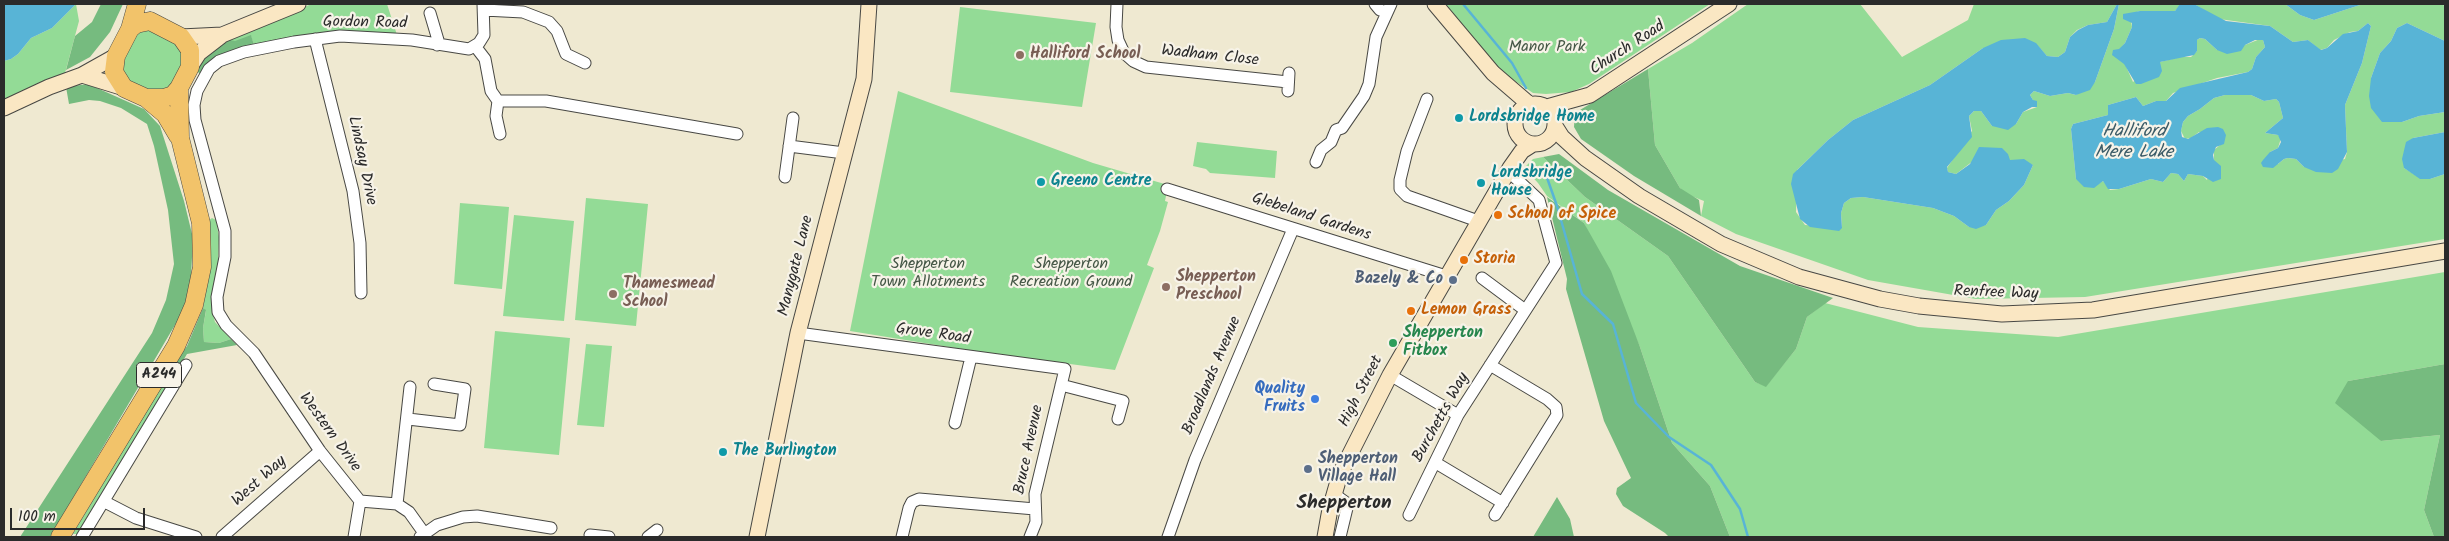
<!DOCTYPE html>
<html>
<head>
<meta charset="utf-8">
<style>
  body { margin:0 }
  #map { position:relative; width:2449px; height:541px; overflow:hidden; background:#efe9d1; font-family:Kalam,sans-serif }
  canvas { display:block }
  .frame { position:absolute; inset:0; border:5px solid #2b2b2b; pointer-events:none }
  .scale { position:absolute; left:10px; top:508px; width:135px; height:22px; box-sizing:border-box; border:2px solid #2b2b2b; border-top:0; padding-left:6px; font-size:15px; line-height:18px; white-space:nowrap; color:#2b2b2b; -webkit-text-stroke:4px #f7f3e8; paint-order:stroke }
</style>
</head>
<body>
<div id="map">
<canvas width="2449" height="541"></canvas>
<div class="frame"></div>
<div class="scale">100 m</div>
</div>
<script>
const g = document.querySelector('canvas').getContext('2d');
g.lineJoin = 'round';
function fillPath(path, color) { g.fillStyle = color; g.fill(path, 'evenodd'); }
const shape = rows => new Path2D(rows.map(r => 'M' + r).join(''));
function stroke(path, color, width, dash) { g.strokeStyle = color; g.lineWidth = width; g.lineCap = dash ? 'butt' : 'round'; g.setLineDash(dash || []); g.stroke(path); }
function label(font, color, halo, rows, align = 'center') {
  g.font = font + ' Kalam,sans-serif'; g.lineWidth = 4.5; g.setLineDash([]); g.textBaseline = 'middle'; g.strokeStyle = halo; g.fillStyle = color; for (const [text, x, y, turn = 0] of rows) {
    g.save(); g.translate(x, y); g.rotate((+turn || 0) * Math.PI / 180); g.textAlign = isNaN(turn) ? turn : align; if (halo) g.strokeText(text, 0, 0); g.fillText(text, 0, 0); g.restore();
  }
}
fillPath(shape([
  [76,4,79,21,65,73,4,101,4,61,11,59,18,54,31,38,52,28],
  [312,4,387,4,397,35,254,45,251,36,207,52,270,19],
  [1446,4,1710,4,1589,84,1571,92,1546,94,1533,93,1497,69],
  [1748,4,1860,4,1902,57,1968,20,1974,4,2117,4,2107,22,2088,25,2077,30,2070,37,2065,52,2058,57,2047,56,2038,46,1983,48,1930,85,1853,120,1828,140,1797,170,1796,212,1805,225,1842,227,1841,213,1844,203,1851,198,1863,197,1933,208,1954,216,1969,227,1986,225,1996,210,2009,201,2024,185,2033,165,2010,160,1973,161,1956,174,1948,172,1947,168,1972,131,1969,116,1974,111,1981,111,1992,126,2016,124,2023,112,2037,107,2030,95,2034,91,2050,96,2068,93,2076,95,2095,82,2114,29,2119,4,2181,5,2175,11,2140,11,2130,14,2132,27,2125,43,2115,55,2125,64,2133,82,2160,62,2180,57,2191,57,2197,51,2197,40,2200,38,2205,39,2217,50,2245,45,2260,39,2263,40,2265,47,2256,57,2252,69,2248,72,2217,78,2173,93,2166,101,2156,101,2143,106,2136,97,2108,105,2108,115,2073,124,2071,129,2076,179,2098,184,2103,181,2110,190,2119,189,2151,179,2163,182,2171,173,2178,174,2184,181,2188,174,2203,176,2207,180,2214,160,2214,150,2220,145,2199,132,2191,138,2185,139,2181,131,2183,122,2188,116,2200,109,2214,98,2225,95,2251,95,2264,101,2276,99,2279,102,2283,118,2265,133,2278,135,2281,138,2278,148,2270,152,2278,164,2284,159,2288,158,2296,159,2304,167,2345,159,2347,152,2345,105,2362,63,2371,26,2368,23,2358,31,2350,32,2334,40,2327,48,2320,50,2308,40,2293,42,2270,26,2219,19,2194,4,2285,4,2300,15,2314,20,2363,4,2441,4,2445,6,2445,41,2407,23,2397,28,2391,41,2380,53,2371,78,2402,122,2419,116,2445,112,2445,132,2413,138,2404,168,2420,178,2430,179,2445,174,2445,239,2085,297,1976,299,1868,280,1736,234,1701,216,1704,201,1686,194,1680,188,1655,145,1648,69,1692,43],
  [960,7,1096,23,1082,107,950,92],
  [139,27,175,39,183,51,183,68,169,88,157,93,123,80,118,65],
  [898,91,1093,163,1168,185,1165,201,1168,202,1160,231,1147,265,1154,268,1115,370,980,352,850,331],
  [1197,142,1277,151,1275,178,1210,173,1206,169,1193,166],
  [1543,157,1585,197,1668,256,1755,382,1766,386,1796,349,1807,317,1825,303,1918,327,2058,337,2445,272,2445,364,2348,381,2381,441,2440,435,2424,510,2434,537,1730,537,1710,486,1672,443,1640,347,1584,223,1547,196,1538,183,1524,168,1533,159],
  [586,198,648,204,636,326,575,320],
  [460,203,509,207,502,289,454,284],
  [514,215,574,221,564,321,503,316],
  [212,218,216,220,219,237,218,264,213,286,212,311,215,322,231,339,219,343,204,342,203,328,206,311,203,308,210,260,209,220],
  [495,331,570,338,559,455,484,448],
  [586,344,612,346,604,427,577,425],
  [170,370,175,374,77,534,73,534]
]), '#93db96');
fillPath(shape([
  [101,4,123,4,110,32,90,57,66,70,75,36,92,22],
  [251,35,254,45,200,74,197,71,207,52,230,40,235,41],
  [1648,69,1655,145,1680,188,1699,200,1701,216,1634,176,1581,139,1574,127,1575,113],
  [88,84,144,109,160,126,184,201,193,238,191,277,185,308,50,537,20,537,152,333,166,300,174,264,168,210,154,146,147,124,121,108,100,101,89,100,69,104,66,87],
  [1559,154,1608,190,1740,266,1833,298,1807,317,1796,349,1766,387,1755,382,1668,256,1585,197,1543,157],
  [1547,197,1584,223,1611,271,1640,347,1672,443,1710,486,1730,537,1669,537,1665,533,1623,506,1616,494,1617,488,1631,478,1604,421,1566,289,1567,279],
  [203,308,206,310,203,328,204,342,219,343,231,339,237,345,187,354,175,374,170,370,187,346],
  [2445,364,2445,537,2434,537,2424,510,2440,435,2381,441,2335,403,2348,381],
  [1557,497,1570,519,1574,537,1533,537]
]), '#76bb7f');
fillPath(shape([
  [4,4,76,4,52,28,31,38,18,54,11,59,4,61],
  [2117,4,2119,4,2114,29,2095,82,2090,90,2076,95,2068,93,2050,96,2034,91,2030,95,2033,100,2037,101,2037,107,2032,107,2023,112,2016,124,2008,130,1992,126,1981,111,1974,111,1969,116,1972,137,1947,167,1948,172,1956,174,1970,164,1979,147,2002,148,2008,154,2010,160,2024,159,2033,165,2024,185,2009,201,1996,210,1986,225,1976,229,1969,227,1954,216,1933,208,1863,197,1851,198,1844,203,1841,213,1842,228,1839,231,1810,227,1800,219,1791,184,1793,174,1828,140,1853,120,1930,85,1983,48,2001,40,2025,38,2036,43,2047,56,2058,57,2065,52,2070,37,2078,30,2088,25,2107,22],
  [2180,4,2194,4,2226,21,2270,26,2293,42,2308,40,2321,50,2327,48,2343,34,2358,31,2368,23,2371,26,2362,63,2345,105,2347,152,2338,169,2332,173,2316,172,2304,167,2296,159,2288,158,2284,159,2273,168,2263,167,2261,163,2263,160,2270,152,2278,148,2281,142,2278,135,2265,133,2283,118,2279,102,2276,99,2264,101,2251,95,2225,95,2214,98,2200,109,2188,116,2183,122,2181,131,2182,137,2188,139,2207,128,2218,127,2223,129,2226,135,2224,144,2216,147,2213,155,2214,160,2221,166,2221,179,2213,182,2203,176,2188,174,2184,181,2178,174,2171,173,2163,182,2151,179,2119,189,2108,189,2103,181,2094,188,2084,187,2076,179,2071,129,2073,124,2108,115,2108,105,2136,97,2143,106,2156,101,2166,101,2180,88,2248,72,2252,69,2256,57,2265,47,2263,40,2255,40,2245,45,2241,51,2227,54,2217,50,2205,39,2200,38,2197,40,2197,51,2194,55,2160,62,2162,71,2159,77,2141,84,2136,84,2124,64,2112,55,2113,50,2119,49,2125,43,2132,27,2132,23,2123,19,2123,14,2140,11,2175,11],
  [2285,4,2363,4,2314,20,2300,15],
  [2407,23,2445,41,2445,112,2419,116,2402,122,2382,122,2371,108,2369,96,2371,78,2380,53,2391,41,2397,28],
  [2445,132,2445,174,2430,179,2420,179,2404,168,2402,159,2406,142,2413,138]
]), '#58b4d6');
stroke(shape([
  [1463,4,1512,63,1526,88],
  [1545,172,1557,206,1582,294,1613,324,1636,403,1669,437,1711,465,1740,509,1748,537]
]), '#58b4d6', 2.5);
const street = shape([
  [1117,4,1116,27,1118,40,1124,53,1133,61,1146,67,1288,82],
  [1375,4,1380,10,1387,12],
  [484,10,523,12,549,22,557,31,566,54,585,63],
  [430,13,438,40,437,45],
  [315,39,353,191,360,243,361,293],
  [475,46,485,59,491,91,498,101,546,101,737,134],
  [1288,91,1289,73],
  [1427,99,1407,151,1400,180,1400,189,1407,196,1478,221],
  [498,101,496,116,500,134],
  [789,146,844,153],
  [1316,162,1321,150,1331,142,1336,130,1342,128,1364,96,1369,84,1376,37,1391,4],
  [785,177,793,118],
  [1167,189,1446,276],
  [1482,278,1525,310],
  [798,333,1065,369,1035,494,1036,522,1030,537],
  [1490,365,1547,399,1556,407,1557,415,1495,515],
  [1390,375,1458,415],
  [1061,385,1123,401,1118,419],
  [408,419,460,425,465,389,434,384],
  [955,423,971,357],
  [1436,463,1503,503],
  [1334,494,1348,504,1340,537],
  [360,501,397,504,410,387],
  [105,502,136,518,196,537],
  [397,504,409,512,424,533],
  [1409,515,1458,415,1556,263,1539,200,1508,171],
  [590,535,609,537],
  [82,537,186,365],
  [222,537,320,451],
  [354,537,360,501,320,451,254,353,226,325,218,312,217,297,225,257,225,231,195,120,194,105,197,91,209,69,219,61,244,52,294,42,340,36,412,40,469,49,479,43,484,35,483,4],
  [420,537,437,525,463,517,477,516,551,528],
  [648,537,657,530],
  [902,537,909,508,912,502,919,499,1035,509],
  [1168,537,1195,460,1293,229]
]);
const secondary = shape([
  [1435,4,1493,73,1529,104],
  [181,37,222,35,298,4],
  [190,67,199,53,221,36],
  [82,75,124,88],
  '1515 124a20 20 0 1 1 40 0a20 20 0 1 1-40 0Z',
  [1547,107,1590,95,1729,4],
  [4,108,49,87,82,75,116,56],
  [1555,126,1562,137,1585,158,1639,196,1721,244,1799,277,1880,299,1919,306,2002,314,2093,310,2445,251],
  [757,537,798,333,864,79,869,4],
  [1325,537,1330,509,1340,474,1390,375,1510,168,1522,151,1533,144]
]);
const primary = shape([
  [150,21,181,37,190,50,190,67,179,88,173,95,164,98,146,98,124,88,114,72,116,56,130,29,136,24,150,21],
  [130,29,137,4],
  [146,98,165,114,178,136],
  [60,537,176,346,194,305,202,267,201,223,180,138,179,88]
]);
stroke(street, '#484844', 13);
stroke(secondary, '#484844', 17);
stroke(primary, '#484844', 19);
stroke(street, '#fff', 11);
stroke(secondary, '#fae7c3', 15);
stroke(primary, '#f2c36a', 18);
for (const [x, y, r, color] of [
  [1020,55,5,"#8d6e63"],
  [1459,118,5,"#0f9aa8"],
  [1041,182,5,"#0f9aa8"],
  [1481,183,5,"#0f9aa8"],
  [1498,215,5,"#e8710a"],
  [1464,260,5,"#e8710a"],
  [1453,280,5,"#5c6f8a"],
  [1166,287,5,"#8d6e63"],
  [613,294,5,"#8d6e63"],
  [1411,311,5,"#e8710a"],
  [1393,343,5,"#2e9e5b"],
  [1315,399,5,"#3f7fe0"],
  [723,452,5,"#0f9aa8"],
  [1308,469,5,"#5c6f8a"]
]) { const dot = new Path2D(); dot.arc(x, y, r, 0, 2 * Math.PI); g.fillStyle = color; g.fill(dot); stroke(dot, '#f7f3e8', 2); }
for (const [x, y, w] of [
  [159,375,45]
]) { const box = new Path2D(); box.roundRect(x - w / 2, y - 12.5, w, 25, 4); g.fillStyle = '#f7f3e8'; g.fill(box); stroke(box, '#2b2b2b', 1); }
label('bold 15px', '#2b2b2b', null, [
  ["A244",159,375]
]);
label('16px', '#2b2b2b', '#f7f3e8', [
  ["Gordon Road",365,24,1],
  ["Church Road",1628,49,-33],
  ["Wadham Close",1210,57,6],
  ["Lindsay Drive",361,161,78],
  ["Glebeland Gardens",1311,218,18],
  ["Manygate Lane",797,266,-76],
  ["Renfree Way",1996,294,2],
  ["Grove Road",933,335,8],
  ["Broadlands Avenue",1213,376,-67],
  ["High Street",1362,392,-63],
  ["Burchetts Way",1442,418,-61],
  ["Western Drive",329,433,54],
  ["Bruce Avenue",1030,450,-78],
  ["West Way",260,482,-42]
]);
label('16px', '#455746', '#f7f3e8', [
  ["Manor Park",1547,48],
  ["Shepperton",928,265],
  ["Town Allotments",928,283],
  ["Shepperton",1071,265],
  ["Recreation Ground",1071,283]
]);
label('bold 16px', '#785e54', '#f7f3e8', [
  ["Halliford School",1030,55],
  ["Shepperton",1176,278],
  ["Preschool",1176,296],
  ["Thamesmead",623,285],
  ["School",623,303]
], 'left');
label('bold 16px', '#0d838f', '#f7f3e8', [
  ["Lordsbridge Home",1469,118],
  ["Lordsbridge",1491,174],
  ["House",1491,192],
  ["Greeno Centre",1051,182],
  ["The Burlington",733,452]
], 'left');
label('bold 16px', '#c56008', '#f7f3e8', [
  ["School of Spice",1508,215],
  ["Storia",1474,260],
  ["Lemon Grass",1421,311]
], 'left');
label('bold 16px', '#4e5e75', '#f7f3e8', [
  ["Bazely & Co",1443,280],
  ["Shepperton",1318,460,"left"],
  ["Village Hall",1318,478,"left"]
], 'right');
label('bold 16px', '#27864d', '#f7f3e8', [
  ["Shepperton",1403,334],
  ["Fitbox",1403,352]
], 'left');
label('bold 16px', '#366cbe', '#f7f3e8', [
  ["Quality",1305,390],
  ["Fruits",1305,408]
], 'right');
label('italic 18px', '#3b5b67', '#f7f3e8', [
  ["Halliford",2134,133],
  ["Mere Lake",2134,154]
]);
label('bold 19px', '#2b2b2b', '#f7f3e8', [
  ["Shepperton",1344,505]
]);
</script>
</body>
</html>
